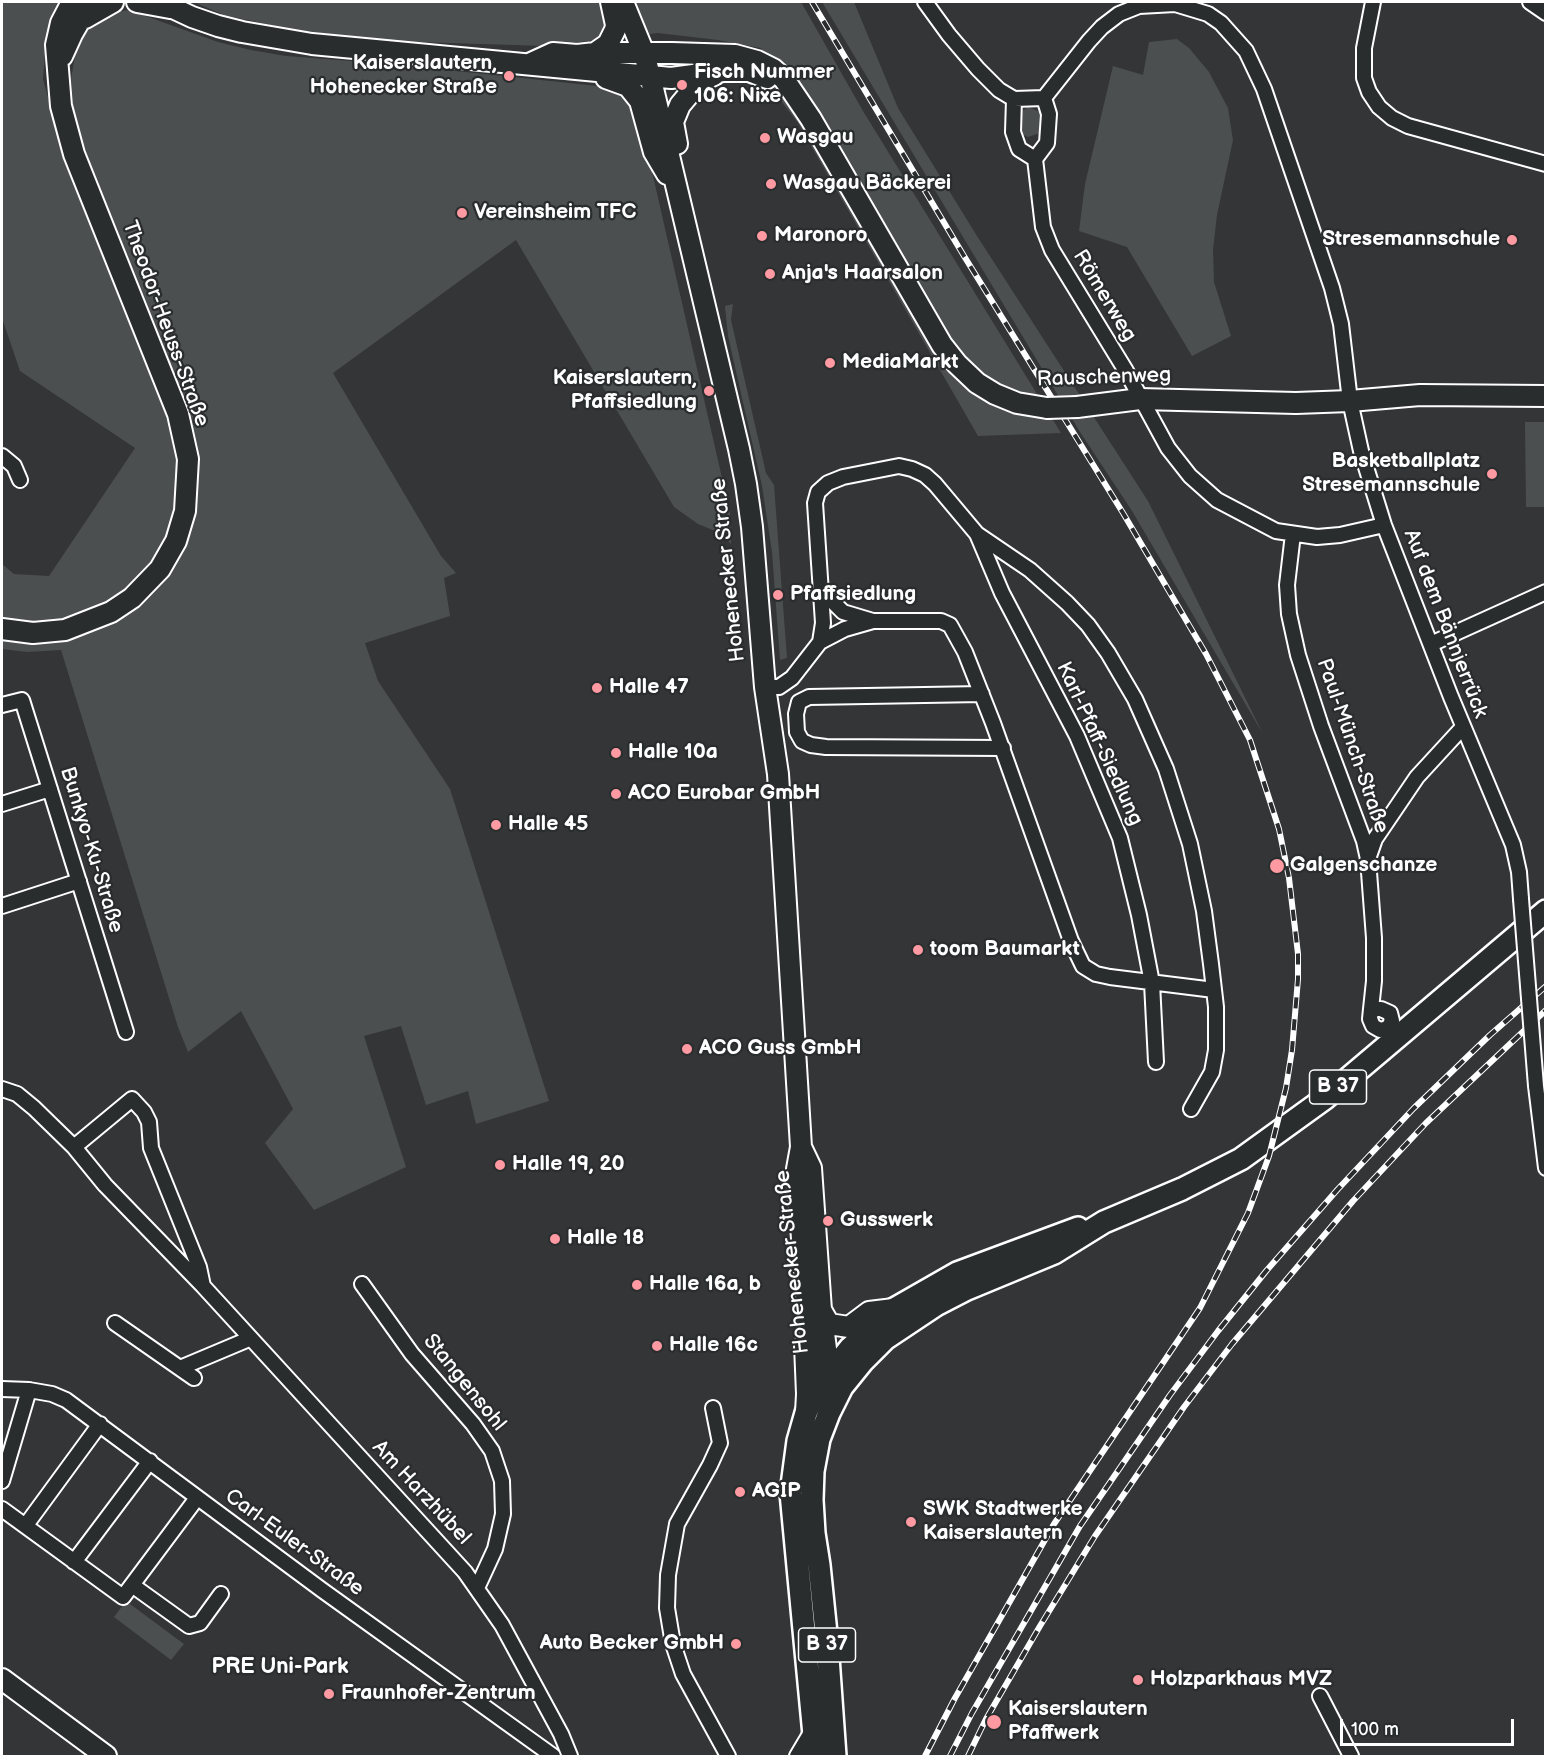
<!DOCTYPE html>
<html>
<head>
<meta charset="utf-8">
<style>
  body { margin:0 }
  #map { position:relative; width:1547px; height:1758px; overflow:hidden; background:#333536; font-family:"Balsamiq Sans",sans-serif }
  canvas { display:block }
  .frame { position:absolute; inset:0; border:3px solid #fff; pointer-events:none }
  .scale { position:absolute; left:1340px; top:1719px; width:174px; height:27px; box-sizing:border-box; border:3px solid #fff; border-top:0; padding-left:8px; font-size:18px; line-height:21px; white-space:nowrap; color:#fff; -webkit-text-stroke:4px #2a2d2e; paint-order:stroke }
</style>
</head>
<body>
<div id="map">
<canvas width="1547" height="1758"></canvas>
<div class="frame"></div>
<div class="scale">100 m</div>
</div>
<script>
const g = document.querySelector('canvas').getContext('2d');
g.lineJoin = 'round';
function fillPath(path, color) { g.fillStyle = color; g.fill(path, 'evenodd'); }
const shape = rows => new Path2D(rows.map(r => 'M' + r).join(''));
function stroke(path, color, width, dash) { g.strokeStyle = color; g.lineWidth = width; g.lineCap = dash ? 'butt' : 'round'; g.setLineDash(dash || []); g.stroke(path); }
function label(font, color, halo, rows, align = 'center') {
  g.font = font + ' "Balsamiq Sans",sans-serif'; g.lineWidth = 4.5; g.setLineDash([]); g.textBaseline = 'middle'; g.strokeStyle = halo; g.fillStyle = color; for (const [text, x, y, turn = 0] of rows) {
    g.save(); g.translate(x, y); g.rotate((+turn || 0) * Math.PI / 180); g.textAlign = isNaN(turn) ? turn : align; if (halo) g.strokeText(text, 0, 0); g.fillText(text, 0, 0); g.restore();
  }
}
fillPath(shape([
  [2,2,59,2,46,42,43,79,52,112,73,106,71,79,76,50,92,24,108,13,129,10,218,42,251,50,286,56,390,64,607,87,624,94,633,105,640,119,730,513,731,544,720,533,698,524,674,507,516,240,333,373,441,556,456,573,444,578,450,616,365,643,378,681,450,789,549,1101,476,1124,468,1091,426,1105,401,1026,364,1036,406,1167,314,1210,265,1143,293,1109,241,1011,188,1052,178,1027,61,650,27,652,2,649,2,564,14,574,49,576,135,448,20,371,2,318],
  [194,2,801,2,863,111,1061,433,978,436,798,123,775,93,761,48,718,40,658,33,545,46,385,41,290,29,224,15],
  [822,2,854,2,898,108,977,236,1148,501,1263,734,1132,511,1080,432],
  [1177,39,1189,48,1209,72,1228,108,1233,140,1217,215,1213,249,1214,282,1231,336,1192,356,1127,247,1079,231,1085,184,1113,66,1143,75,1149,42],
  [1028,107,1040,112,1040,133,1028,137,1019,133,1019,113],
  [733,304,731,320,766,473,774,485,787,658,780,660,772,552,762,486,728,336,725,306],
  [1525,422,1545,422,1545,507,1526,507],
  [126,1601,184,1644,171,1660,114,1617]
]), '#4c4f50');
const street = shape([
  [925,2,949,35,978,69,999,90,1014,99,1044,98,1089,41,1102,27,1119,14,1139,6,1175,4,1208,14,1221,23,1246,51,1264,89,1332,288,1341,324,1350,401,1361,451,1384,525,1451,697,1513,845,1519,872,1521,899],
  [1373,2,1364,48,1364,78,1369,92,1379,107,1392,118,1408,126,1546,164],
  [1530,2,1546,13],
  [1014,99,1013,132,1019,149,1035,159,1047,143,1049,114,1044,98],
  [1035,159,1043,227,1052,250,1126,371,1168,448,1190,476,1217,500,1276,531,1317,537,1340,535,1384,525],
  [2,456,14,466,20,480],
  [977,534,1002,593,1077,736,1120,838,1139,915,1152,983,1156,1062],
  [1293,534,1287,585,1289,614,1298,655,1321,726,1364,841,1368,859,1374,938,1374,981,1371,1009],
  [822,591,843,612,873,621],
  [820,642,845,629,873,621,941,621,950,625,965,652,993,723,1071,941,1083,966,1096,974,1110,977,1214,990],
  [1431,644,1546,592],
  [765,687,779,687,792,678,820,642,823,623,815,503,818,492,828,483,843,477,899,466,912,469,925,475,935,484,977,534,1030,570,1067,603,1088,625,1108,653,1135,699,1166,769,1190,844,1204,911,1211,964,1216,1007,1216,1050,1212,1072,1191,1109],
  [982,694,809,697,799,702,796,714,797,732,802,741,811,745,826,747,1003,748],
  [2,705,22,700,126,1032],
  [2,804,50,789],
  [1368,859,1375,839,1417,777,1463,727],
  [2,906,79,881],
  [1371,1009,1381,1009,1390,1013,1392,1021,1388,1028,1380,1030,1373,1026,1370,1019,1371,1009],
  [1536,1086,1546,1168],
  [2,1089,17,1094,34,1108,74,1147,105,1185,203,1286,465,1572,502,1625,561,1734,570,1756],
  [74,1147,132,1099,144,1112,149,1122,151,1148,199,1267,203,1286],
  [362,1284,412,1354,473,1424,492,1451,502,1481,503,1514,495,1549,477,1588],
  [115,1323,194,1378],
  [180,1368,249,1339],
  [2,1389,29,1390,52,1394,66,1400,322,1590,553,1756],
  [713,1408,720,1443,710,1465,677,1524,668,1575,667,1608,673,1644,683,1674,728,1756],
  [2,1481,29,1390],
  [2,1509,123,1597,197,1498],
  [26,1525,100,1424],
  [74,1562,150,1461],
  [132,1585,189,1626,200,1623,221,1594],
  [1320,1696,1351,1756],
  [797,1756,813,1729]
]);
const secondary = shape([
  [137,2,170,8],
  [160,2,192,17,218,26,242,32,312,44,671,78,723,71,749,71,767,78],
  [623,2,644,53,650,76,739,449,746,484,752,527,765,687,778,774,801,1147,797,1169,807,1309,811,1349,817,1361,840,1385],
  [85,18,113,2],
  [595,53,608,44,615,30,616,25,611,2],
  [62,56,72,34,87,8,93,2],
  [529,64,553,53,577,55,595,53,672,53,735,55,757,61,773,69,784,79,811,119,942,345,957,364,977,383,995,394,1017,403,1047,408],
  [606,78,628,86,640,101,654,152,667,174],
  [677,144,673,122,680,105,700,81,714,75],
  [1077,407,1140,399,1296,403,1350,401,1420,395,1546,396],
  [2,629,33,633,65,630,111,612,132,598,160,569,176,541,185,511,188,459,178,414,74,154,61,106,56,45,61,23,72,2],
  [801,1147,811,1168,821,1310,829,1372],
  [821,1310,829,1324,849,1327,869,1312,894,1309],
  [805,1345,807,1394,806,1413],
  [2,1679,106,1756]
]);
const primary = shape([
  [816,1756,791,1493,798,1441,806,1413,813,1398,829,1374,850,1348,894,1309,957,1273,1078,1228],
  [835,1756,827,1643,819,1565,814,1533,812,1500,813,1471,819,1439,829,1413,842,1387,863,1361,885,1339,936,1305,967,1289,1054,1253,1104,1222,1182,1189,1241,1159,1324,1099,1546,911]
]);
stroke(street, '#fff', 18);
stroke(secondary, '#fff', 24);
stroke(primary, '#fff', 26);
stroke(street, '#2a2d2e', 14);
stroke(secondary, '#2a2d2e', 20);
stroke(primary, '#2a2d2e', 21);
const rail = shape([
  [812,2,964,256,1123,513,1206,654,1250,740,1279,829,1289,878,1298,954,1298,979,1292,1050,1286,1088,1269,1156,1248,1213,1200,1308,1054,1524,955,1698,925,1756],
  [950,1756,972,1713,1080,1526,1170,1395,1218,1331,1267,1270,1338,1189,1414,1108,1490,1035,1546,986],
  [968,1756,986,1719,1040,1626,1095,1536,1184,1407,1232,1344,1353,1201,1426,1123,1546,1010]
]);
stroke(rail, '#fff', 6);
stroke(rail, '#2a2d2e', 4, [11]);
const streetBridge = shape([
  [1521,899,1536,1086]
]);
const secondaryBridge = shape([
  [1047,408,1077,407]
]);
stroke(streetBridge, '#fff', 18, []);
stroke(secondaryBridge, '#fff', 24, []);
stroke(streetBridge, '#2a2d2e', 14);
stroke(secondaryBridge, '#2a2d2e', 20);
for (const [x, y, r, color] of [
  [509,76,6,"#ff9aa2"],
  [682,85,6,"#ff9aa2"],
  [765,138,6,"#ff9aa2"],
  [771,184,6,"#ff9aa2"],
  [462,213,6,"#ff9aa2"],
  [762,236,6,"#ff9aa2"],
  [1512,240,6,"#ff9aa2"],
  [770,274,6,"#ff9aa2"],
  [830,363,6,"#ff9aa2"],
  [709,391,6,"#ff9aa2"],
  [1492,474,6,"#ff9aa2"],
  [778,595,6,"#ff9aa2"],
  [597,688,6,"#ff9aa2"],
  [616,753,6,"#ff9aa2"],
  [616,794,6,"#ff9aa2"],
  [496,825,6,"#ff9aa2"],
  [1277,866,8,"#ff9aa2"],
  [918,950,6,"#ff9aa2"],
  [687,1049,6,"#ff9aa2"],
  [500,1165,6,"#ff9aa2"],
  [828,1221,6,"#ff9aa2"],
  [555,1239,6,"#ff9aa2"],
  [637,1285,6,"#ff9aa2"],
  [657,1346,6,"#ff9aa2"],
  [740,1492,6,"#ff9aa2"],
  [911,1522,6,"#ff9aa2"],
  [736,1644,6,"#ff9aa2"],
  [1138,1680,6,"#ff9aa2"],
  [329,1694,6,"#ff9aa2"],
  [994,1722,8,"#ff9aa2"]
]) { const dot = new Path2D(); dot.arc(x, y, r, 0, 2 * Math.PI); g.fillStyle = color; g.fill(dot); stroke(dot, '#2a2d2e', 2); }
for (const [x, y, w] of [
  [1338,1087,57],
  [827,1645,57]
]) { const box = new Path2D(); box.roundRect(x - w / 2, y - 17, w, 34, 4.5); g.fillStyle = '#2a2d2e'; g.fill(box); stroke(box, '#fff', 1.5); }
label('bold 20px', '#fff', null, [
  ["B 37",1338,1087],
  ["B 37",827,1645]
]);
label('bold 21px', '#fff', '#2a2d2e', [
  ["Kaiserslautern,",497,64,"right"],
  ["Hohenecker Straße",497,88,"right"],
  ["Fisch Nummer",694,73],
  ["106: Nixe",694,97],
  ["Wasgau",777,138],
  ["Wasgau Bäckerei",783,184],
  ["Vereinsheim TFC",474,213],
  ["Maronoro",774,236],
  ["Stresemannschule",1500,240,"right"],
  ["Anja's Haarsalon",782,274],
  ["MediaMarkt",842,363],
  ["Kaiserslautern,",697,379,"right"],
  ["Pfaffsiedlung",697,403,"right"],
  ["Basketballplatz",1480,462,"right"],
  ["Stresemannschule",1480,486,"right"],
  ["Pfaffsiedlung",790,595],
  ["Halle 47",609,688],
  ["Halle 10a",628,753],
  ["ACO Eurobar GmbH",628,794],
  ["Halle 45",508,825],
  ["Galgenschanze",1290,866],
  ["toom Baumarkt",930,950],
  ["ACO Guss GmbH",699,1049],
  ["Halle 19, 20",512,1165],
  ["Gusswerk",840,1221],
  ["Halle 18",567,1239],
  ["Halle 16a, b",649,1285],
  ["Halle 16c",669,1346],
  ["AGIP",752,1492],
  ["SWK Stadtwerke",923,1510],
  ["Kaiserslautern",923,1534],
  ["Auto Becker GmbH",724,1644,"right"],
  ["Holzparkhaus MVZ",1150,1680],
  ["Fraunhofer-Zentrum",341,1694],
  ["Kaiserslautern",1008,1710],
  ["Pfaffwerk",1008,1734]
], 'left');
label('21px', '#fff', '#2a2d2e', [
  ["Römerweg",1104,296,59],
  ["Theodor-Heuss-Straße",165,324,70],
  ["Rauschenweg",1104,378,-2],
  ["Hohenecker Straße",729,570,-96],
  ["Auf dem Bännjerrück",1445,624,69],
  ["Karl-Pfaff-Siedlung",1099,744,65],
  ["Paul-Münch-Straße",1352,746,71],
  ["Bunkyo-Ku-Straße",91,850,73],
  ["Hohenecker Straße",793,1262,-96],
  ["Stangensohl",464,1383,51],
  ["Am Harzhübel",421,1493,47],
  ["Carl-Euler-Straße",294,1543,36]
]);
label('bold 22px', '#fff', '#2a2d2e', [
  ["PRE Uni-Park",280,1667]
]);
</script>
</body>
</html>
